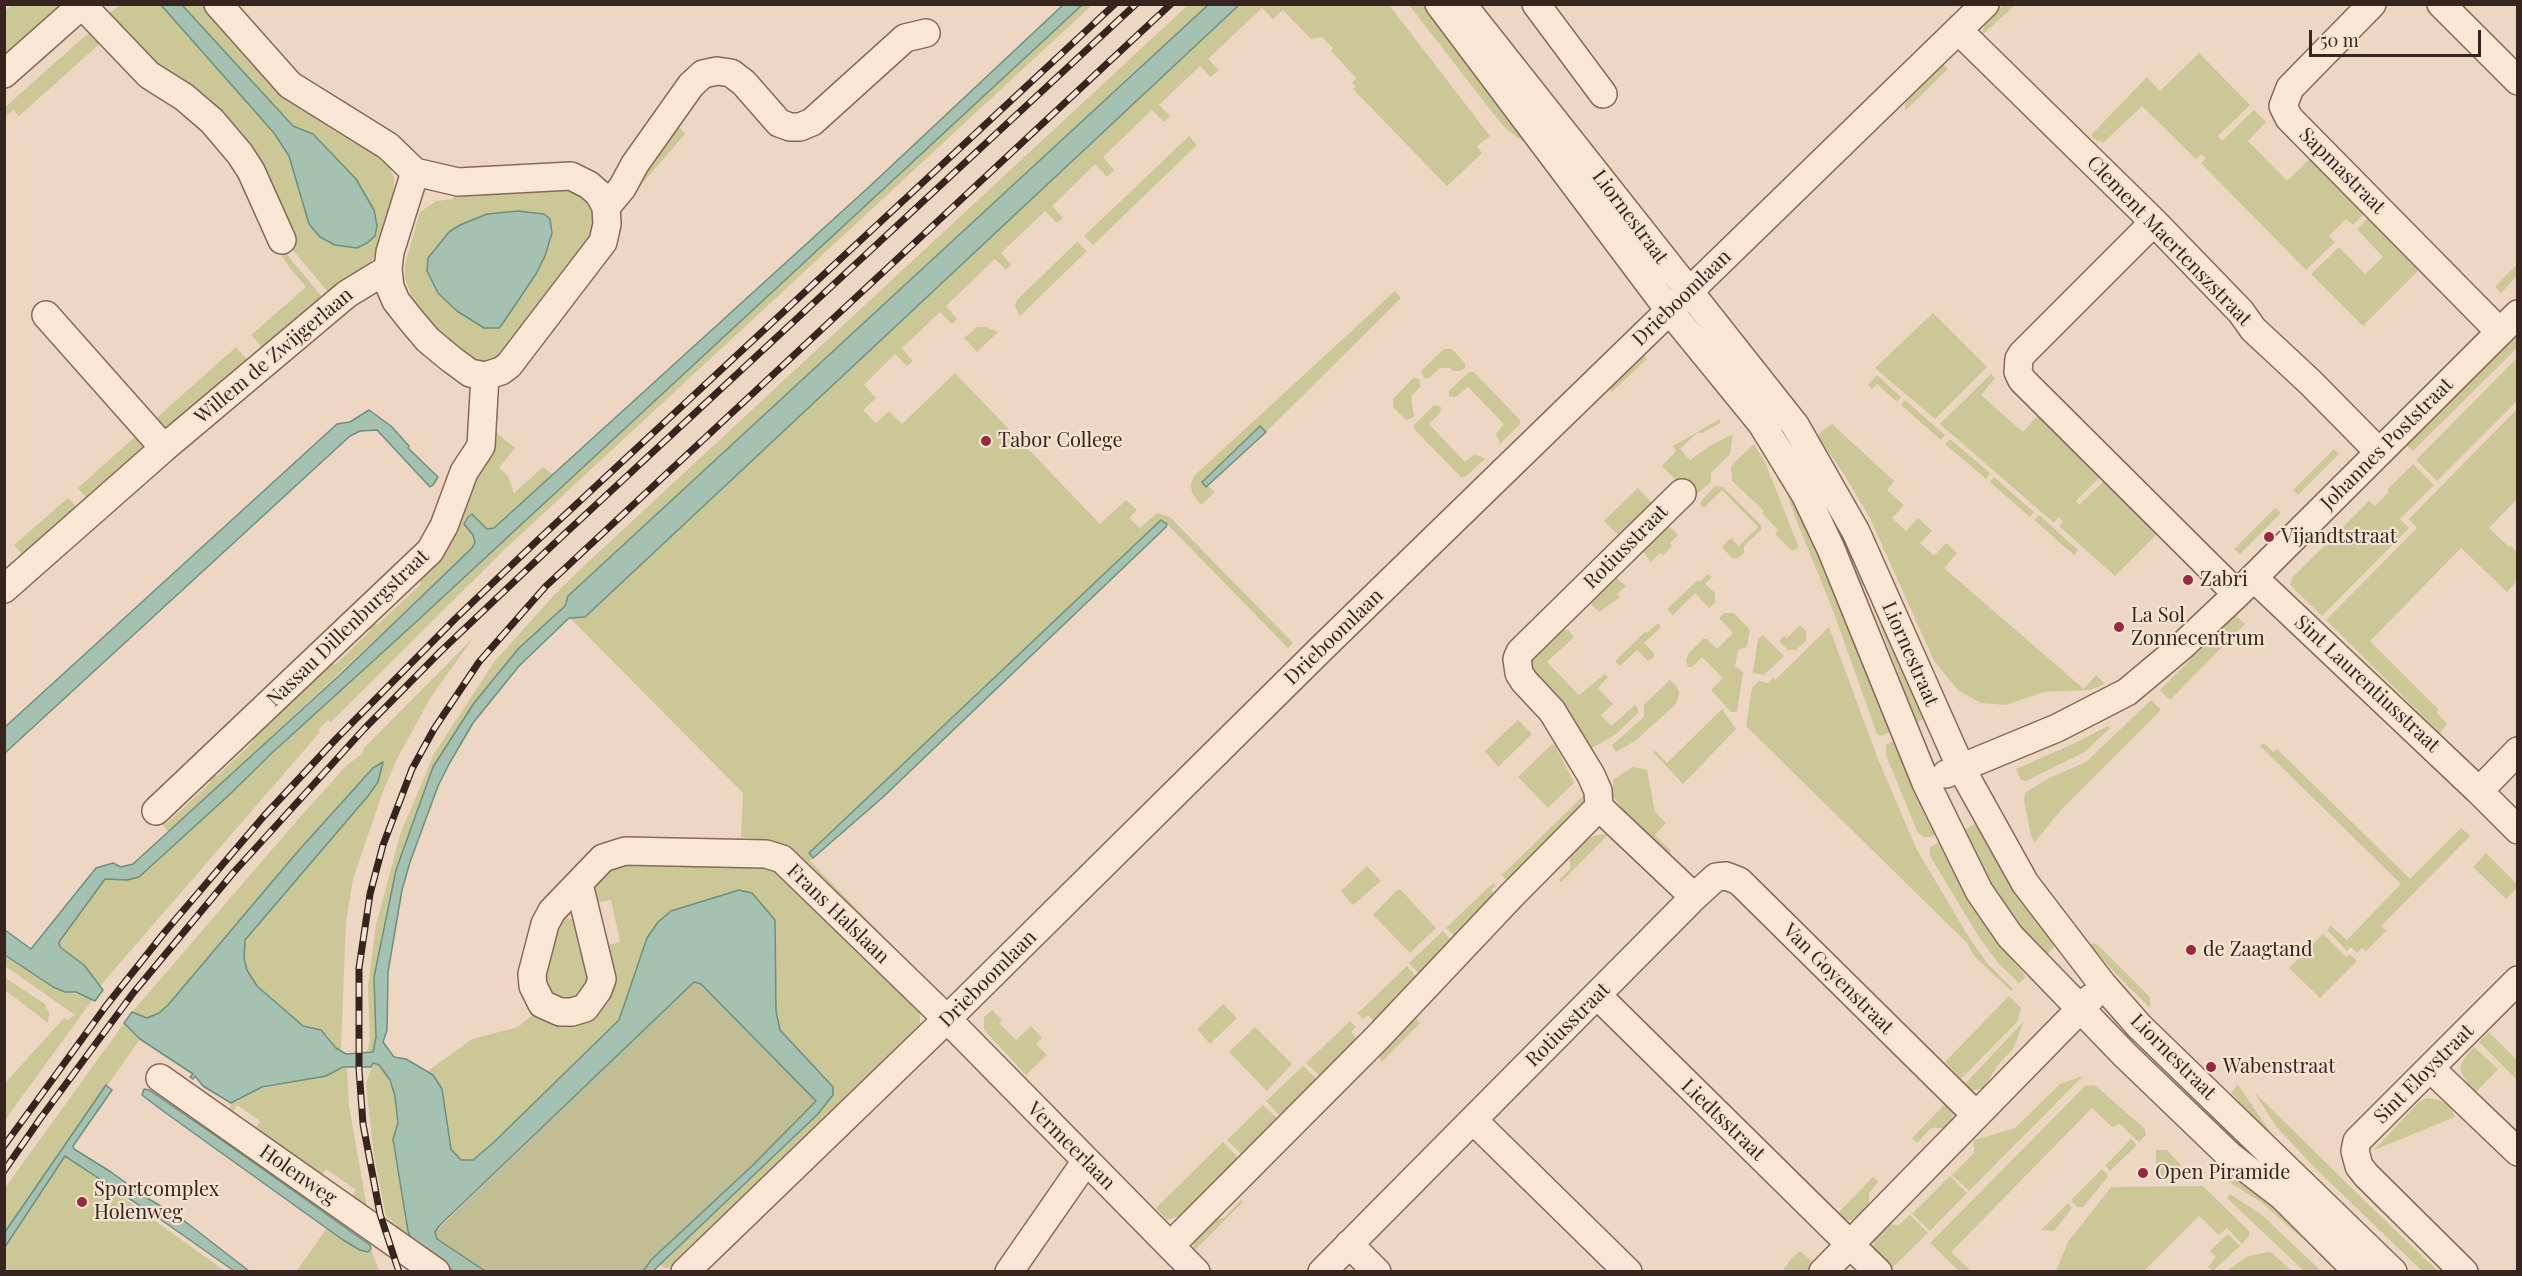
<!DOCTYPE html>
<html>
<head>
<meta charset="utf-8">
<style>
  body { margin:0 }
  #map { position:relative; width:2522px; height:1276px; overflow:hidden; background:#eed7c2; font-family:"Playfair Display",serif }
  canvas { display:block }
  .frame { position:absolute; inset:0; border:6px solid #38241e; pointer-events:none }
  .scale { position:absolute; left:2309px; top:30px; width:172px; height:27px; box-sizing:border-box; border:3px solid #38241e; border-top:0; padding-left:8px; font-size:18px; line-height:21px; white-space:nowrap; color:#38241e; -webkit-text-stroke:4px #f5e3d2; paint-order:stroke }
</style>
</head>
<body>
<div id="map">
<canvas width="2522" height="1276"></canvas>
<div class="frame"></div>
<div class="scale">50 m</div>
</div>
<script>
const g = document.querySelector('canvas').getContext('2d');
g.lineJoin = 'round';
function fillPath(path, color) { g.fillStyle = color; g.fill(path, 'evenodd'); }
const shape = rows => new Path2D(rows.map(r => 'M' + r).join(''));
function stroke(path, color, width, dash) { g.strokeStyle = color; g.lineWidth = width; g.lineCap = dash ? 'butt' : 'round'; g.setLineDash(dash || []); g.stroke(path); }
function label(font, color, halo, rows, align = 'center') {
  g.font = font + ' "Playfair Display",serif'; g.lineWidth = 4.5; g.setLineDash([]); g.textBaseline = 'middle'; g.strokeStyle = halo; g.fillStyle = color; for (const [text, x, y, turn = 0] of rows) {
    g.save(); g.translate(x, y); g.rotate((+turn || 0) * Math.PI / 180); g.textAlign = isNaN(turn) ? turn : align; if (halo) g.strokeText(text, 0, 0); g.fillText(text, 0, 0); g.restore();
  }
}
fillPath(shape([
  [12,5,70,5,5,62,4,11],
  [120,5,161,5,274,133,289,156,300,189,305,213,375,236,377,225,374,210,304,129,293,126,182,5,207,5,385,158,394,177,393,212,380,250,360,275,329,293,291,248,288,237,162,73,106,16],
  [1082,5,1092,5,504,550,331,722,328,720,318,730,320,732,100,986,84,965,60,947,59,942,105,879,127,880,139,877],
  [1188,5,1208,5,568,596,565,606,519,648,474,703,433,767,396,870,381,938,376,1043,373,1052,367,1051,370,1041,368,985,376,925,400,835,434,754,494,662,556,593,587,563],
  [1239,5,1389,5,1490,136,1477,146,1482,153,1447,186,1353,89,1356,87,1352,83,1356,78,1331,51,1333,48,1322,37,1311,39,1283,10,1273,19,1262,8,1208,59,1219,70,1211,77,1200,66,1159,105,1170,116,1164,122,1152,110,1103,157,1114,170,1107,177,1095,164,1052,206,1063,218,1057,223,1045,211,1001,253,1011,265,1006,270,995,259,946,306,957,319,952,324,940,312,902,348,913,361,907,366,895,354,864,385,876,398,863,410,876,423,889,411,902,424,955,373,1100,524,1126,500,1137,510,1129,518,1140,528,1157,513,1170,517,1293,643,1288,648,1162,519,810,853,813,858,810,861,934,988,799,856,777,842,741,837,743,793,570,618,585,617],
  [1409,5,1431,5,1531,147,1507,130,1496,117],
  [2003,5,2015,5,1981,36,1985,23],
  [93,29,104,40,19,116,13,110,5,117,4,108],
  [2199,53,2250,105,2218,136,2222,141,2254,110,2266,122,2248,141,2287,181,2313,156,2367,211,2353,225,2346,219,2329,236,2335,242,2306,270,2201,163,2206,158,2201,154,2196,159,2142,106,2103,143,2100,140,2098,142,2091,135,2147,77,2160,91],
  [1943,64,1948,69,1905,111,1905,100],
  [676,123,685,134,622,207],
  [1189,136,1197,145,1093,245,1084,236],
  [560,185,590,198,598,229,509,353,485,365,463,358,406,299,411,294,405,279,405,264,420,212,436,201,453,199,453,192],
  [518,211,536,212,545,256,536,274,503,323,457,311,438,293,427,271,428,258,435,247,505,212],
  [2372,214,2423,266,2363,326,2311,274,2339,247,2365,274,2383,257,2357,229],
  [272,242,280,243,292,261,324,299,265,351,251,335,306,287,290,268],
  [1077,242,1087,251,1020,316,1015,307,1017,300],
  [2517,264,2517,276,2501,293,2495,287],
  [1395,291,1401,298,1266,432,1259,426,1202,481,1215,492,1201,505,1192,493,1191,484,1194,476],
  [1933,313,1987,367,1935,419,1875,368],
  [977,327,986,327,998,332,977,352,964,338],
  [2517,332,2517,348,2413,451,2405,444],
  [236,347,250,363,164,431,152,422],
  [1444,349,1452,349,1465,363,1465,368,1461,371,1453,371,1450,368,1440,368,1429,378,1424,378,1421,371],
  [1643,355,1647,359,1612,392,1608,388],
  [2517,358,2517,401,2437,481,2416,460],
  [1469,372,1474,372,1520,420,1520,424,1500,444,1496,434,1504,424,1468,387,1456,397,1449,396,1449,391],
  [1991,374,1995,378,1981,395,2023,432,2041,412,2103,474,2076,501,2079,505,2107,478,2160,531,2115,576,2059,526,2063,522,2059,517,2054,523,1940,424],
  [1877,375,1901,397,1897,402,1877,384,1872,389,1868,385],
  [1413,378,1419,379,1421,386,1411,396,1414,417,1406,420,1393,407,1393,399],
  [1905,400,1945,435,1941,440,1901,405],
  [1434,405,1441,407,1440,413,1429,424,1465,462,1475,454,1485,459,1465,477,1461,477,1414,429,1415,424],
  [2517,409,2517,499,2489,528,2509,547,2511,546,2517,552,2517,581,2507,592,2461,548,2370,641,2438,709,2437,713,2447,724,2440,733,2326,620,2417,528,2409,519],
  [1720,419,1720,423,1702,433,1697,433,1680,449,1690,460,1708,447,1733,434,1730,454,1711,473,1711,482,1696,495,1691,496,1662,466,1676,451,1673,446],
  [1832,424,1894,481,1887,490,1904,505,1892,518,1906,531,1918,518,1932,531,1920,543,1934,556,1946,543,1957,553,1944,568,2084,689,2096,675,2105,684,2090,690,2044,692,2006,705,1981,703,1959,691,1934,661,1870,518,1845,476,1817,435],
  [491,428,515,448,499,468,508,476,514,493,543,467,554,475,494,528,487,529,476,517,471,515,475,542,473,548,169,832,159,821,161,819,166,824,211,782,208,778,213,773,217,776,253,742,255,729,323,665,336,664,371,630,369,627,374,622,377,625,420,585,421,572],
  [139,433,144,443,142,456,91,503,78,488],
  [1950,439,1990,473,1986,479,1945,444],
  [1754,444,1765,462,1799,548,1792,551,1775,534,1778,530,1762,513,1764,511,1732,481,1731,466],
  [2334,449,2339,454,2298,495,2293,490],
  [1807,462,1931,716,1917,722,1866,589,1849,569],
  [2413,464,2434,485,2400,519,2409,528,2322,616,2290,585,2292,578,2369,501,2375,506,2389,492,2387,490],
  [1994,477,2034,512,2030,517,1990,482],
  [1792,484,1896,730,1881,736,1877,734,1832,608,1795,517,1785,488],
  [1715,486,1723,487,1761,525,1761,530,1744,546,1744,553,1738,558,1732,558,1722,547,1731,538,1739,546,1758,527,1722,490,1704,508,1700,504,1701,501],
  [1638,488,1655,506,1623,540,1604,521],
  [68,498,81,512,27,560,14,545],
  [2275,508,2281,513,2240,554,2234,549],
  [2039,515,2078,550,2074,555,2034,520],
  [1668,525,1678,535,1670,543,1672,546,1663,555,1660,553,1651,562,1642,550],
  [1708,574,1712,577,1705,584,1715,593,1715,603,1709,608,1695,593,1673,615,1667,609,1698,580,1700,582],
  [1614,576,1626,586,1617,594,1620,597,1599,612,1590,603,1590,597],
  [1724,613,1734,613,1750,630,1747,647,1738,650,1735,666,1743,672,1737,712,1731,712,1711,690,1723,678,1702,657,1692,667,1688,667,1686,661,1688,654,1703,639,1707,639,1717,649,1733,633,1719,618],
  [2235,615,2245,624,2170,700,2160,690],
  [1658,623,1661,627,1644,643,1654,653,1654,657,1648,661,1637,650,1620,666,1615,661,1645,632,1647,633],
  [1800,625,1806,631,1806,641,1796,650,1788,650,1779,641,1784,636,1787,638],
  [1829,627,1878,759,1917,850,1970,939,1987,963,2013,989,2011,991,1975,957,1967,943,1746,726,1752,688,1759,681,1768,683,1773,678,1775,680],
  [1560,629,1568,630,1574,637,1547,662,1579,695,1605,674,1608,677,1598,688,1613,704,1601,715,1611,726,1635,705,1637,707,1638,713,1615,735,1588,750,1531,672,1530,655],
  [1763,635,1784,656,1764,675,1753,673,1758,639],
  [473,638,431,697,398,757,383,791,353,879,346,922,341,1050,336,1048,327,1035,315,1028,303,1026,283,1011,257,986,247,970,244,958,245,940,368,796,378,782,382,763,373,768,299,850,168,1005,159,1013,147,1018,132,1012,301,816,347,765,362,754,364,748],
  [1670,680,1677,687,1679,693,1676,704,1635,741,1616,752,1612,745,1644,717,1644,705],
  [2151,700,2161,710,2060,811,2035,842,2031,836,2024,800,2025,793,2049,778,2086,762],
  [1722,709,1736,729,1683,784,1653,752,1656,751,1667,763],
  [1518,720,1531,733,1531,735,1498,767,1485,751],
  [2108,726,2110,728,2085,752,2026,781,2021,780,2016,769,2073,744],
  [1899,738,1942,831,1931,837,1923,837,1917,831,1886,755,1886,745],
  [2264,743,2273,752,2277,749,2410,879,2461,828,2470,836,2381,926,2386,931,2366,951,2362,948,2357,953,2351,947,2347,951,2327,930,2331,926,2347,940,2401,884,2260,746],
  [1552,744,1555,745,1574,783,1548,808,1518,777],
  [1633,767,1647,770,1655,812,1666,823,1655,835,1671,851,1666,855,1632,822,1613,796,1612,789,1614,779],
  [1584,795,1584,807,1507,881,1502,875],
  [1978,822,2057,944,2043,958,1991,888,1961,832],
  [1602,834,1608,835,1561,882,1559,880,1570,869,1570,856,1588,838],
  [1947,838,2004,949,2026,977,2019,983,1999,964,1979,937,1930,856,1930,847],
  [2486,853,2517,884,2517,888,2506,899,2473,867],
  [616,863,771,865,915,1006,920,1014,920,1024,674,1268,665,1268,660,1265,818,1114,833,1095,833,1087,780,1030,776,1011,775,920,739,890,671,911,647,938,619,1020,533,1105,473,1160,461,1160,451,1149,442,1089,428,1071,472,1039,518,1027,537,1011,571,1020,604,946,620,942,611,900,595,903,593,884],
  [1367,866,1381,881,1353,905,1341,891],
  [1493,883,1496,886,1491,890,1497,898,1457,938,1446,928],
  [1397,890,1401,890,1436,928,1410,953,1373,915],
  [569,918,575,921,592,983,570,1003,545,992,544,962,561,919],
  [1443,931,1453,942,1420,975,1409,963],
  [2323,934,2346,957,2350,954,2357,961,2320,998,2289,968],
  [2093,943,2098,945,2150,997,2150,1008,2117,975,2090,945],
  [5,955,53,987,93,999,5,1120,5,1083,64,1018,67,1020,75,1015,5,966],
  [1407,966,1417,978,1374,1021,1368,1015,1363,1019,1358,1013],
  [4,977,45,1004,49,1013,48,1023,5,990],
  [2009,996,2021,1008,2017,1022,1961,1079,1945,1062],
  [1223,1004,1237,1018,1210,1044,1197,1029],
  [992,1010,1002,1020,999,1023,1016,1040,1031,1026,1042,1038,1036,1044,1047,1055,1026,1075,984,1030,984,1017],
  [1409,1018,1416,1018,1420,1023,1382,1062,1380,1060,1379,1048],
  [1350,1021,1356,1027,1351,1032,1357,1038,1320,1076,1306,1063],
  [2024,1021,2013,1049,1999,1064,1983,1088,1971,1091,1961,1088],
  [124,1023,140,1039,5,1232,5,1188],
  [1255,1027,1292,1064,1267,1091,1229,1052],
  [2489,1032,2517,1060,2517,1080,2479,1042],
  [2474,1047,2498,1069,2476,1092,2464,1078,2460,1069,2463,1060],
  [373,1063,379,1065,385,1070,395,1096,398,1123,394,1139,408,1231,401,1234,396,1225,386,1216,374,1156,366,1084],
  [1303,1066,1317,1079,1280,1116,1266,1101],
  [343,1067,347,1068,349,1106,369,1219,347,1203,356,1190,326,1169,317,1182,251,1136,260,1121,237,1105,227,1120,231,1103,237,1102,254,1090,326,1076],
  [2083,1076,1969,1191,1952,1175,1974,1153,1974,1140,2015,1128,2060,1084],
  [2093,1085,2097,1087,2145,1129,2146,1135,2139,1142,2120,1124,2112,1127,2092,1108,1951,1252,1971,1271,1959,1271,1930,1243,2085,1086],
  [2238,1085,2282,1149,2409,1271,2403,1271,2272,1143,2231,1092],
  [2254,1092,2372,1208,2438,1271,2422,1271,2312,1165,2276,1126],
  [2426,1098,2439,1100,2450,1106,2455,1117,2374,1150,2418,1103],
  [1949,1100,1953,1114,1951,1122,1945,1128,1931,1128,1917,1143,1912,1138],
  [1263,1105,1278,1119,1242,1155,1227,1140],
  [2131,1139,2137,1145,2110,1171,2105,1166],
  [1223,1142,1239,1159,1183,1215,1167,1220,1156,1208],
  [2156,1150,2167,1150,2181,1165,2179,1167,2191,1179,2156,1179],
  [65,1156,225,1271,5,1272,5,1249],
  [2102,1169,2107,1174,2107,1178,2083,1207,2077,1207,2071,1200],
  [2225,1174,2286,1211,2303,1239,2261,1202,2221,1177],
  [1950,1176,1967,1193,1930,1231,1912,1214],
  [1873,1177,1878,1182,1869,1193,1869,1207,1852,1220,1841,1221,1834,1217],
  [2203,1186,2249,1231,2249,1236,2242,1244,2227,1228,2219,1235,2199,1216,2144,1271,2056,1271,2068,1242,2111,1187],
  [2230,1194,2262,1215,2321,1271,2304,1271,2227,1198],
  [1241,1200,1243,1202,1193,1252,1194,1238,1209,1220,1224,1218],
  [2068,1203,2072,1208,2054,1231,2041,1230],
  [1910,1215,1928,1233,1889,1271,1873,1251,1874,1239,1887,1224,1899,1225],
  [327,1228,343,1240,368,1252,371,1249,379,1271,296,1272],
  [2228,1234,2240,1246,2213,1271,2208,1267,2216,1257,2210,1251],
  [1800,1251,1816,1264,1809,1271,1782,1272,1791,1259],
  [2268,1252,2272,1253,2292,1271,2227,1271,2248,1256]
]), '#ccc796');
fillPath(shape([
  [694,982,701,984,816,1101,752,1166,652,1259,644,1270,467,1271,401,1234,408,1231,435,1232]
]), '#c1bd95');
const water = shape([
  [161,5,182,5,293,126,313,134,356,179,374,210,377,226,375,236,367,243,357,248,335,245,320,237,309,224,289,156,274,133,161,5],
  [1063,5,1082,5,416,622,273,752,228,796,139,877,127,880,105,879,59,942,60,947,84,965,103,990,95,1001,76,992,65,992,53,987,5,955,5,930,31,949,96,868,113,863,121,867,133,864,343,672,472,548,475,542,473,535,464,524,468,517,472,514,487,529,494,528,870,186,1063,5],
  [1208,5,1239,5,585,617,569,618,519,666,473,723,449,764,438,786,410,862,402,890,388,972,387,1030,383,1042,394,1057,406,1059,433,1075,442,1089,451,1149,461,1160,473,1160,494,1142,619,1020,647,938,658,922,671,911,739,890,752,893,775,920,776,1011,780,1030,833,1087,833,1095,818,1114,653,1271,643,1271,652,1259,752,1166,816,1101,701,984,694,982,439,1226,435,1232,437,1239,485,1271,453,1271,412,1242,408,1231,393,1139,398,1123,395,1096,390,1080,379,1065,373,1063,371,1067,343,1067,326,1076,262,1087,231,1103,203,1086,195,1076,193,1079,190,1077,193,1074,140,1039,124,1023,132,1012,147,1018,159,1013,168,1005,299,850,373,768,383,762,378,782,368,796,245,940,244,958,247,970,257,986,303,1026,321,1030,336,1048,346,1054,373,1052,376,1037,374,977,396,870,433,767,474,703,519,648,565,606,568,596,1208,5],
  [518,211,544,214,550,219,552,233,545,256,536,274,503,323,499,328,484,328,457,311,438,293,427,271,428,258,449,232,460,225,487,214,518,211],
  [369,410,391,426,409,446,408,448,438,477,433,485,430,487,377,430,360,431,350,436,5,753,5,727,337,424,350,422,369,410],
  [1260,426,1266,432,1206,487,1202,482,1260,426],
  [1161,520,1167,524,1166,527,882,798,813,858,809,853,1161,520],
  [106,1085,112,1090,73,1146,74,1149,111,1172,147,1198,178,1216,249,1271,234,1271,160,1219,65,1156,5,1247,5,1232,106,1085],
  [144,1089,149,1090,216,1136,370,1245,371,1249,368,1252,360,1250,343,1240,163,1111,142,1095,144,1089]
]);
fillPath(water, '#a5c1b2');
stroke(water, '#6c8f7e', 1.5);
const minor = shape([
  [218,4,290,85,388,146,415,172],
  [1439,4,1669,310,1762,424,1806,496,1831,549,1926,783,1979,891,2010,936,2125,1055,2230,1156,2282,1196,2358,1272],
  [1462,4,1795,425,1856,532,1961,768,2025,883,2103,985,2139,1026,2393,1272],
  [1536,4,1603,94],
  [2372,4,2290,88,2283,106,2289,118,2500,332],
  [2441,4,2518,81],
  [82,5,149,75,184,97,212,121,240,154,251,171,282,240],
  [1958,30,2154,222,2241,312,2253,329,2311,383,2379,452],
  [4,74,83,4],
  [415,172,458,182,571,176,589,185,599,194,606,207,607,224,603,242,509,365,501,371,485,376,470,373,451,359,428,340,411,320,396,301,390,287,388,269,390,252,415,172],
  [606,207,622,188,635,164,691,85,703,74,717,71,731,73,744,83,779,123,790,127,800,127,812,122,905,38,926,33],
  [2154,222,2022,354,2019,359,2018,372,2022,380,2237,594],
  [46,315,164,448],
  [2254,578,2479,791,2518,830],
  [4,589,164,448,347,294,388,269],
  [1946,774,2057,728,2127,692,2182,646,2237,594,2518,314],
  [2479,791,2518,751],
  [156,811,430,551,444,526,464,472,481,446,485,376],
  [579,884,602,979,598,990,585,1008,572,1012,560,1012,542,1004,533,986,532,974,545,924,552,911,603,858,625,851,766,854,782,859,947,1019,1196,1272],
  [1694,897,1716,877,1726,876,1739,881,1976,1115],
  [1597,995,1878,1272],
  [2430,1068,2518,1152],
  [160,1078,436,1272],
  [1473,1120,1628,1272],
  [1349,1244,1377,1272],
  [1171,1245,1377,1038,1512,895,1599,807],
  [685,1272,947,1019,1324,646,1985,4],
  [1009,1272,1086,1161],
  [1322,1272,1694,897,1599,807,1598,791,1591,775,1552,711,1524,681,1519,673,1517,659,1520,652,1682,493],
  [1823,1272,2091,998],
  [2464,1272,2366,1175,2359,1166,2355,1151,2357,1141,2518,980]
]);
stroke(minor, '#886859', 30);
stroke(minor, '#f9e6d5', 27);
const rail = shape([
  [4,1146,106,1006,164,933,264,816,336,739,455,619,540,538,1115,4],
  [4,1171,40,1119,134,992,233,873,364,729,441,651,557,541,1136,4],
  [399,1272,380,1214,363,1124,359,1069,359,968,370,894,383,845,412,769,434,729,479,662,546,586,1171,4]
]);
stroke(rail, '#38241e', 7);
stroke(rail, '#f5e3d2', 4.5, [14]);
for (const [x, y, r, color] of [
  [986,441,6,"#972942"],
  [2269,537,6,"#972942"],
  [2188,580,6,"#972942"],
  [2119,627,6,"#972942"],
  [2191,950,6,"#972942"],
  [2211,1067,6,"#972942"],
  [2143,1173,6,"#972942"],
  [82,1202,6,"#972942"]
]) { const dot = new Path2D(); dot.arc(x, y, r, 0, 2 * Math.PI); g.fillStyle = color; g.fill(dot); stroke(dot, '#f5e3d2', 2); }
label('20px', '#38241e', '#f5e3d2', [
  ["Sapmastraat",2342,171,45],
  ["Liornestraat",1630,217,53],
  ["Clement Maertenszstraat",2169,241,46],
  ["Drieboomlaan",1682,298,-44],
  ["Willem de Zwijgerlaan",274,356,-40],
  ["Johannes Poststraat",2387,444,-45],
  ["Rotiusstraat",1626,547,-45],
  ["Nassau Dillenburgstraat",348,628,-44],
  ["Drieboomlaan",1334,637,-44],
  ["Liornestraat",1910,654,66],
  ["Sint Laurentiusstraat",2367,684,43],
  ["Frans Halslaan",838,914,44],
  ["Drieboomlaan",988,979,-45],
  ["Van Goyenstraat",1838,979,45],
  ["Rotiusstraat",1568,1025,-45],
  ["Liornestraat",2173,1057,45],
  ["Sint Eloystraat",2424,1074,-45],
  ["Liedtsstraat",1723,1120,44],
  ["Vermeerlaan",1071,1146,45],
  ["Holenweg",298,1175,35]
]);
label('20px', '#38241e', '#f5e3d2', [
  ["Tabor College",998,441],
  ["Vijandtstraat",2281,537],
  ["Zabri",2200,580],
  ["La Sol",2131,616],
  ["Zonnecentrum",2131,639],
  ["de Zaagtand",2203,950],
  ["Wabenstraat",2223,1067],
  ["Open Piramide",2155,1173],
  ["Sportcomplex",94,1190],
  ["Holenweg",94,1213]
], 'left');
</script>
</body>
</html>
